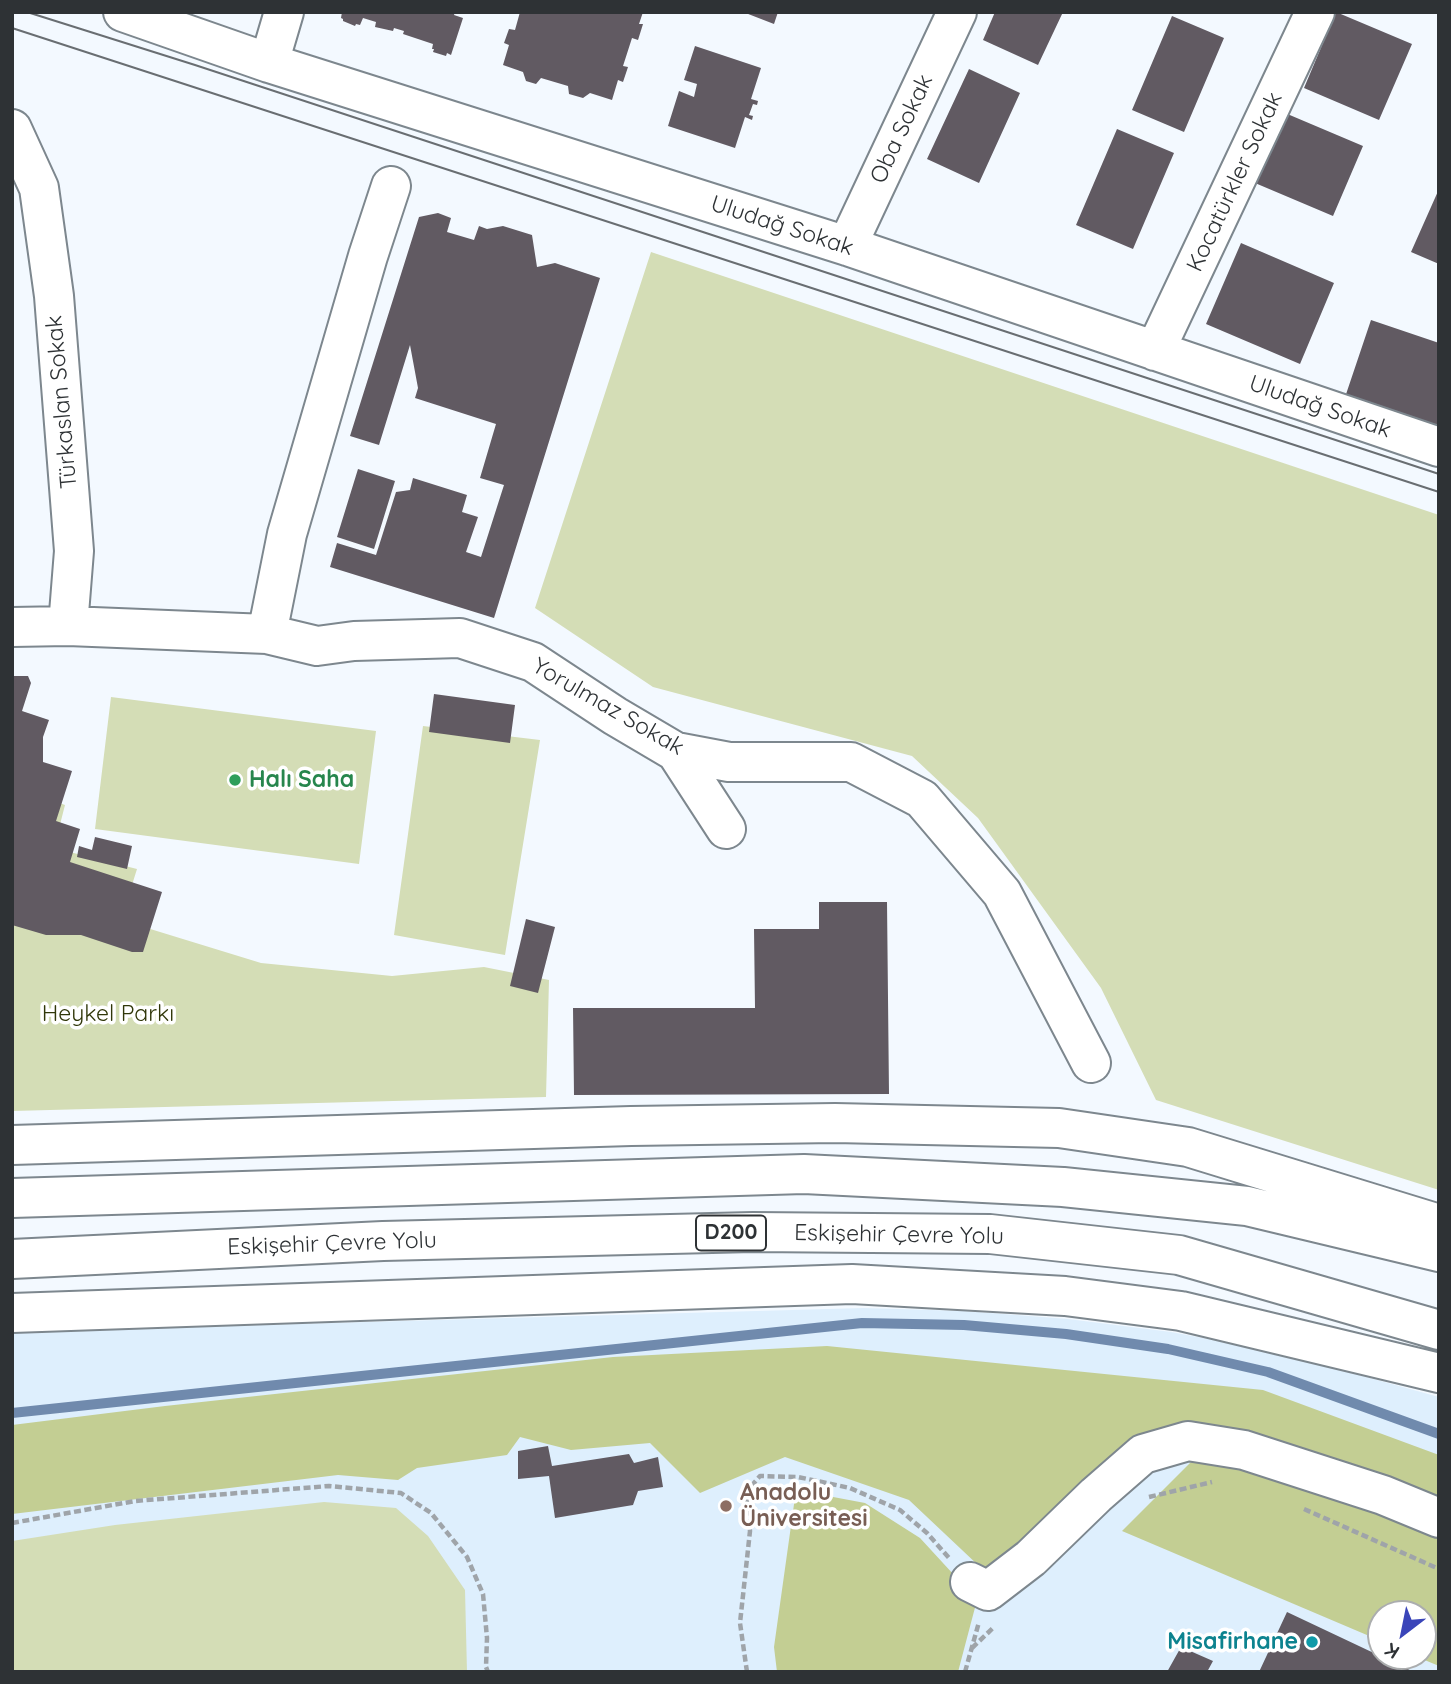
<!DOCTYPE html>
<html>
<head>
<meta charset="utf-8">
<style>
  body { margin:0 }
  #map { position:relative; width:1451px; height:1684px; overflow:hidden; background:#f3f9ff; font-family:Quicksand,sans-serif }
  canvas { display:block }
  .frame { position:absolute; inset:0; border:14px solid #2e3235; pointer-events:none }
  .north { position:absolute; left:1367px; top:1600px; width:70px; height:70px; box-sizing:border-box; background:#fff; border:2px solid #abadae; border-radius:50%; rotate:212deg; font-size:19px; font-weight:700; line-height:28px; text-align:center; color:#2e3235 }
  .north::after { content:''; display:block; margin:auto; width:24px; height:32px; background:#3a45b9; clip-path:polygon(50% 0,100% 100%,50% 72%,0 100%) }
</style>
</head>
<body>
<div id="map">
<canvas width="1451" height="1684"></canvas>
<div class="frame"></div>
<div class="north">K</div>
</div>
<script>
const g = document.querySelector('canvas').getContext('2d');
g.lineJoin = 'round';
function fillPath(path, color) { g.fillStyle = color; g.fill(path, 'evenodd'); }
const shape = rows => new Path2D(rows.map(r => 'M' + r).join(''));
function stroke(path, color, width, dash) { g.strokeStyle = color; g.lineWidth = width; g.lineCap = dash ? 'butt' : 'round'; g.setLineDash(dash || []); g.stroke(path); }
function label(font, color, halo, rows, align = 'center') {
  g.font = font + ' Quicksand,sans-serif'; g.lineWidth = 7; g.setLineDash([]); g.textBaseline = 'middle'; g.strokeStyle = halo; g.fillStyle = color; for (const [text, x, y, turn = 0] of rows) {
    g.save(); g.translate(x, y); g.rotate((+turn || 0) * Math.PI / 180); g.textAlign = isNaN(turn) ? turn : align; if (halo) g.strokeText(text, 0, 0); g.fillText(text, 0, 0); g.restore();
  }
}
fillPath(shape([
  [863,1308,965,1311,1068,1319,1171,1332,1272,1351,1439,1397,1439,1672,12,1672,12,1332],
  [1381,1614,1423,1614,1423,1656,1381,1656]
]), '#deeffd');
fillPath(shape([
  [651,252,1439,515,1439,1190,1156,1100,1101,988,978,818,912,756,653,687,535,608],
  [111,697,376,731,359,864,95,829],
  [423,726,540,740,505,955,394,935],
  [12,786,65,805,54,848,137,869,121,920,261,963,392,976,484,967,549,980,546,1097,12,1111],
  [324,1502,396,1508,428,1536,465,1590,467,1672,12,1672,12,1541,115,1525]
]), '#d4ddb6');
fillPath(shape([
  [827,1346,1263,1390,1439,1455,1439,1666,1415,1656,1423,1656,1423,1614,1381,1614,1381,1641,1122,1531,1220,1433,1182,1432,991,1572,979,1566,909,1500,785,1457,700,1493,650,1443,571,1450,520,1437,507,1455,417,1468,398,1480,338,1475,12,1514,12,1425,165,1406,613,1357],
  [796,1490,865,1503,920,1538,977,1600,958,1672,777,1672,774,1647]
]), '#c3ce93');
stroke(shape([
  [12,1413,862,1323,964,1325,1066,1334,1168,1349,1268,1372,1439,1434]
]), '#708aad', 10);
fillPath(shape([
  [342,12,455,12,454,15,463,18,451,55,447,53,446,56,433,52,434,49,432,49,433,44,403,34,404,31,394,28,393,31,375,27,376,22,363,18,360,25,356,24,355,26,343,21,343,19,341,18],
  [520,12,643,12,639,24,643,24,638,40,632,38,623,66,628,67,623,82,618,80,612,100,590,93,583,98,569,94,568,86,541,78,536,84,526,81,523,72,503,65,509,45,504,43,509,29,515,30],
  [743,12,778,12,774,24],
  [995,12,1063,12,1038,65,983,40],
  [1336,12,1412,44,1379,120,1304,88],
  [1172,16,1224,38,1184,132,1132,110],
  [695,46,761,68,751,99,758,101,757,105,753,104,749,115,753,116,752,120,745,117,735,148,668,126,679,91,694,97,697,84,684,80],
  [969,69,1020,93,979,183,927,159],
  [1285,113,1363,146,1333,216,1255,183],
  [1117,129,1174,153,1133,249,1076,225],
  [1439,189,1439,264,1411,252],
  [438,213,451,218,447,232,474,240,479,226,487,229,503,226,532,235,537,267,555,263,600,278,494,618,330,567,337,543,376,555,396,492,410,490,413,478,467,495,462,512,478,517,466,552,481,557,504,485,480,478,496,424,415,398,418,388,410,345,379,445,350,436,419,217],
  [1241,243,1334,283,1300,364,1206,324],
  [1371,320,1439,343,1439,456,1337,421],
  [358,469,395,481,374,549,337,537],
  [12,676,28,676,31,683,22,711,49,720,43,737,43,762,72,771,56,821,80,829,70,862,162,892,143,952,132,952,81,935,46,935,12,925],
  [434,694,515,705,510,743,429,732],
  [95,837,132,846,127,869,77,857,79,846,92,850],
  [819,902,887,902,889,1094,574,1095,573,1008,755,1008,754,929,819,929],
  [526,919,555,927,538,993,510,986],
  [548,1446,552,1466,629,1454,634,1463,658,1457,663,1487,638,1491,633,1505,555,1518,549,1476,518,1479,518,1451],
  [1287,1612,1414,1672,1259,1672],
  [1181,1647,1213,1661,1207,1672,1167,1672]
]), '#615a62');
const minor = shape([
  [123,12,269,63,847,246,1439,447],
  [269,63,284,12],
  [12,129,39,188,54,296,74,551,68,626,12,627],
  [847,246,957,12],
  [1155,351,1315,12],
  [68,626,267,634,317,646,354,641,460,638,533,662,615,716,676,752,729,762,851,762,922,799,1002,893,1091,1063],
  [267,634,287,534,368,256,391,186],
  [676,752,726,829],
  [970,1582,988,1591,1031,1558,1096,1495,1143,1454,1188,1441,1244,1450,1383,1495,1439,1518]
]);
const trunk = shape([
  [12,1145,631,1126,835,1123,1059,1128,1188,1147,1439,1224],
  [12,1198,804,1174,1063,1187,1247,1206,1439,1252],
  [12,1259,383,1241,753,1232,990,1234,1179,1255,1439,1330],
  [12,1313,852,1284,1065,1296,1181,1311,1439,1373]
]);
stroke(minor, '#7d878e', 42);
stroke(trunk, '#7d878e', 42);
stroke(shape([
  [1149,1497,1212,1482],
  [1304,1509,1439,1569],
  [12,1523,135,1501,329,1486,401,1493,431,1513,467,1557,483,1594,487,1638,486,1667,488,1672],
  [972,1648,994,1627],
  [747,1672,740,1623,750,1531,746,1492,760,1476,798,1477,850,1488,900,1510,927,1533,949,1558],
  [965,1672,979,1622]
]), '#9fa4a9', 4.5, [7, 3.5]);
stroke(minor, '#fff', 38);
stroke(trunk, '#fff', 38);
stroke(shape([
  [27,12,195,65,1439,474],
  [12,28,1439,492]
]), '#696e72', 2);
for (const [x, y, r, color] of [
  [235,780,7,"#2e9e5b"],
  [726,1506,7,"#8d6e63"],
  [1312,1642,7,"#0f9aa8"]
]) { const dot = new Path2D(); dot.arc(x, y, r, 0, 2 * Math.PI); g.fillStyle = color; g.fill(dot); stroke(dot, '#fff', 2.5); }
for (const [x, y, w] of [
  [731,1233,70]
]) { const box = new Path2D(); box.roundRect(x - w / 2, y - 17.5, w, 35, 5); g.fillStyle = '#fff'; g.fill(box); stroke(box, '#2e3235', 2); }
label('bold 21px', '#2e3235', null, [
  ["D200",731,1233]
]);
label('23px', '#2e3235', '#fff', [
  ["Oba Sokak",902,129,-65],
  ["Kocatürkler Sokak",1235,182,-65],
  ["Uludağ Sokak",782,226,18],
  ["Türkaslan Sokak",62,402,-95],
  ["Uludağ Sokak",1320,407,19],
  ["Yorulmaz Sokak",608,707,30],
  ["Eskişehir Çevre Yolu",899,1235,1],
  ["Eskişehir Çevre Yolu",332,1244,-2]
]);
label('bold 23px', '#27864d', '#fff', [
  ["Halı Saha",249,780]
], 'left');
label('23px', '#303709', '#fff', [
  ["Heykel Parkı",108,1014]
]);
label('bold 23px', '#785e54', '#fff', [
  ["Anadolu",740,1493],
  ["Üniversitesi",740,1519]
], 'left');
label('bold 23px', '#0d838f', '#fff', [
  ["Misafirhane",1298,1642]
], 'right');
</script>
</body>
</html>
